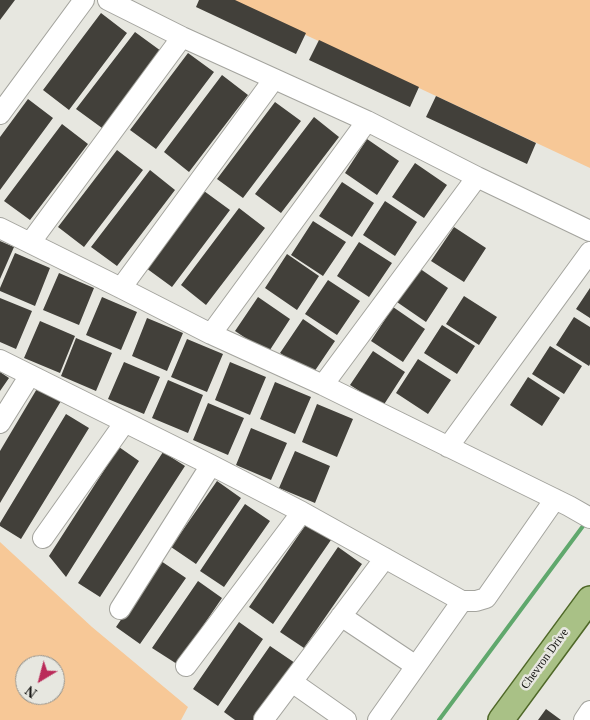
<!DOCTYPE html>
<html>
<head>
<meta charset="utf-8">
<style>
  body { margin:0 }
  #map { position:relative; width:590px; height:720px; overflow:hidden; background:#e7e7e0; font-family:Georgia,serif }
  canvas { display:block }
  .north { position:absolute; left:15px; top:655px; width:50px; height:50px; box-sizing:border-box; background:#e7e7e0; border:1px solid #91918c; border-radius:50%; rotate:217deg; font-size:14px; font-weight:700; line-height:20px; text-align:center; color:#11110f }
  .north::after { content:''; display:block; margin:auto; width:18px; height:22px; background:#ba2b59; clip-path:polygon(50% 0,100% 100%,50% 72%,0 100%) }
</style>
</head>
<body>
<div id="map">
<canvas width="590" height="720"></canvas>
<div class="north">N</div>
</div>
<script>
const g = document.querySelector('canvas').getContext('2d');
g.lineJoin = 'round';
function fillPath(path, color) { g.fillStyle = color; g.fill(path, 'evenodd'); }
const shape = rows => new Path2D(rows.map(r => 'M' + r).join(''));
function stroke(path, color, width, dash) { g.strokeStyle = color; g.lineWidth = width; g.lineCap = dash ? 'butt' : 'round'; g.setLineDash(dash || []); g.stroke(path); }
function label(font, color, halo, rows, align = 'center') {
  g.font = font + ' Georgia,serif'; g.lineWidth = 5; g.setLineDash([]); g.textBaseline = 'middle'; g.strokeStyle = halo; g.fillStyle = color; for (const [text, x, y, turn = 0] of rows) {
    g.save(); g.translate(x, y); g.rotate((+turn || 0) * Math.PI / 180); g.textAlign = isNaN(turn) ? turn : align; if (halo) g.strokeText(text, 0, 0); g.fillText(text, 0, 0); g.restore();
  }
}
fillPath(shape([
  [231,0,590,0,590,168,436,96],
  [0,542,92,627,188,707,181,720,0,720],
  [25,665,55,665,55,695,25,695]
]), '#f7c897');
stroke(shape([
  [439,720,586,522]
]), '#60a86d', 4);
fillPath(shape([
  [0,0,15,0,0,20],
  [199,0,235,0,306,33,296,54,196,7],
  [101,13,127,33,69,110,43,90],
  [135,32,161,51,102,128,76,109],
  [319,40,419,87,410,107,309,60],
  [188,53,214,72,156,149,130,130],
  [222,75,248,95,189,172,164,152],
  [436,96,536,143,527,164,426,117],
  [28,99,53,118,0,190,0,137],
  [275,102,301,121,243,198,217,179],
  [314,117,339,137,281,213,255,194],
  [62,124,88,144,30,220,4,201],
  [367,139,399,161,377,195,345,173],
  [117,150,143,170,84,247,58,227],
  [415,163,447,185,424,218,392,197],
  [150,170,175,190,117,266,91,247],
  [342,182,374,203,352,237,319,216],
  [204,191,230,210,172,287,146,268],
  [385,201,417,222,395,256,363,235],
  [239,208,265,228,206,305,181,285],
  [313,221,346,242,323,276,291,255],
  [454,227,486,248,464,282,431,261],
  [0,241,14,247,0,279],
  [359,242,392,263,369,297,337,276],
  [15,253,50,268,35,306,0,291,0,288],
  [287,254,319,276,297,310,265,288],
  [416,266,448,288,426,322,394,300],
  [59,273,94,288,79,325,43,310],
  [328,280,360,301,337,335,305,314],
  [590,288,590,318,576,309],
  [464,296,497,317,479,345,446,324],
  [102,297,137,312,121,350,86,335],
  [258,297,290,319,268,353,235,331],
  [0,298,32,311,16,349,0,342],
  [393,307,425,329,403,362,371,341],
  [574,317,590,327,590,364,589,366,556,345],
  [147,318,183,333,167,371,132,356],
  [303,319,335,341,312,375,280,353],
  [40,321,75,336,60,373,24,358],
  [442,325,475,346,457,374,424,353],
  [76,338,112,353,96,391,61,376],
  [187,339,223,354,207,392,171,377],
  [550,346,582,366,564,394,532,374],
  [373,351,405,372,383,406,350,385],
  [418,359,451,380,428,414,396,393],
  [124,362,160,377,144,414,108,399],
  [230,362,266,377,250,415,215,400],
  [0,372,9,378,0,391],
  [528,377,560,398,542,426,510,405],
  [168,380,203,395,188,433,152,418],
  [275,382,311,397,295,434,260,419],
  [38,387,61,401,0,503,0,451],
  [208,403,244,418,228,455,193,440],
  [317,404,353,419,337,457,302,442],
  [66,414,89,428,21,539,0,526,0,523],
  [251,428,287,443,271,480,236,465],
  [119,447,139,461,66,577,49,556],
  [295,451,330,466,315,503,279,488],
  [163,452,185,466,100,597,78,583],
  [217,481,241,498,196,564,171,547],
  [245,504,270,521,224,587,200,571],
  [307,523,331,540,273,624,249,607],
  [338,547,362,564,304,648,280,632],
  [161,561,186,578,140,644,116,627],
  [198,581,222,598,177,664,152,648],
  [239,622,263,639,218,706,193,689],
  [270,646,295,663,255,720,235,720,224,712],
  [546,709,561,720,538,720]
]), '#42403a');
const minor = shape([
  [108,0,182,37,367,121,477,177,590,231],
  [0,114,84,0],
  [0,228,121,288,211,334,323,385,569,506,590,518],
  [30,243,182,37],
  [121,288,274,79],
  [211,334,367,121],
  [0,360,211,465,302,512,462,601,476,601,486,598,555,499],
  [323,385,477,177],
  [0,423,30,375],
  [448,447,590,252],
  [43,538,125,422],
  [120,609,211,465],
  [341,616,416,666],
  [186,666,302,512],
  [292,682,346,720],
  [264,719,385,558],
  [378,720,462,601],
  [584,720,590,711]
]);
const major = shape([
  [501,720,590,599]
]);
stroke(minor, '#a4a49e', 22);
stroke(major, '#4f6828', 28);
stroke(minor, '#fff', 20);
stroke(major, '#a9c186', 25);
label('12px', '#11110f', '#e7e7e0', [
  ["Chevron Drive",545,659,-54]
]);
</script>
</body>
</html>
